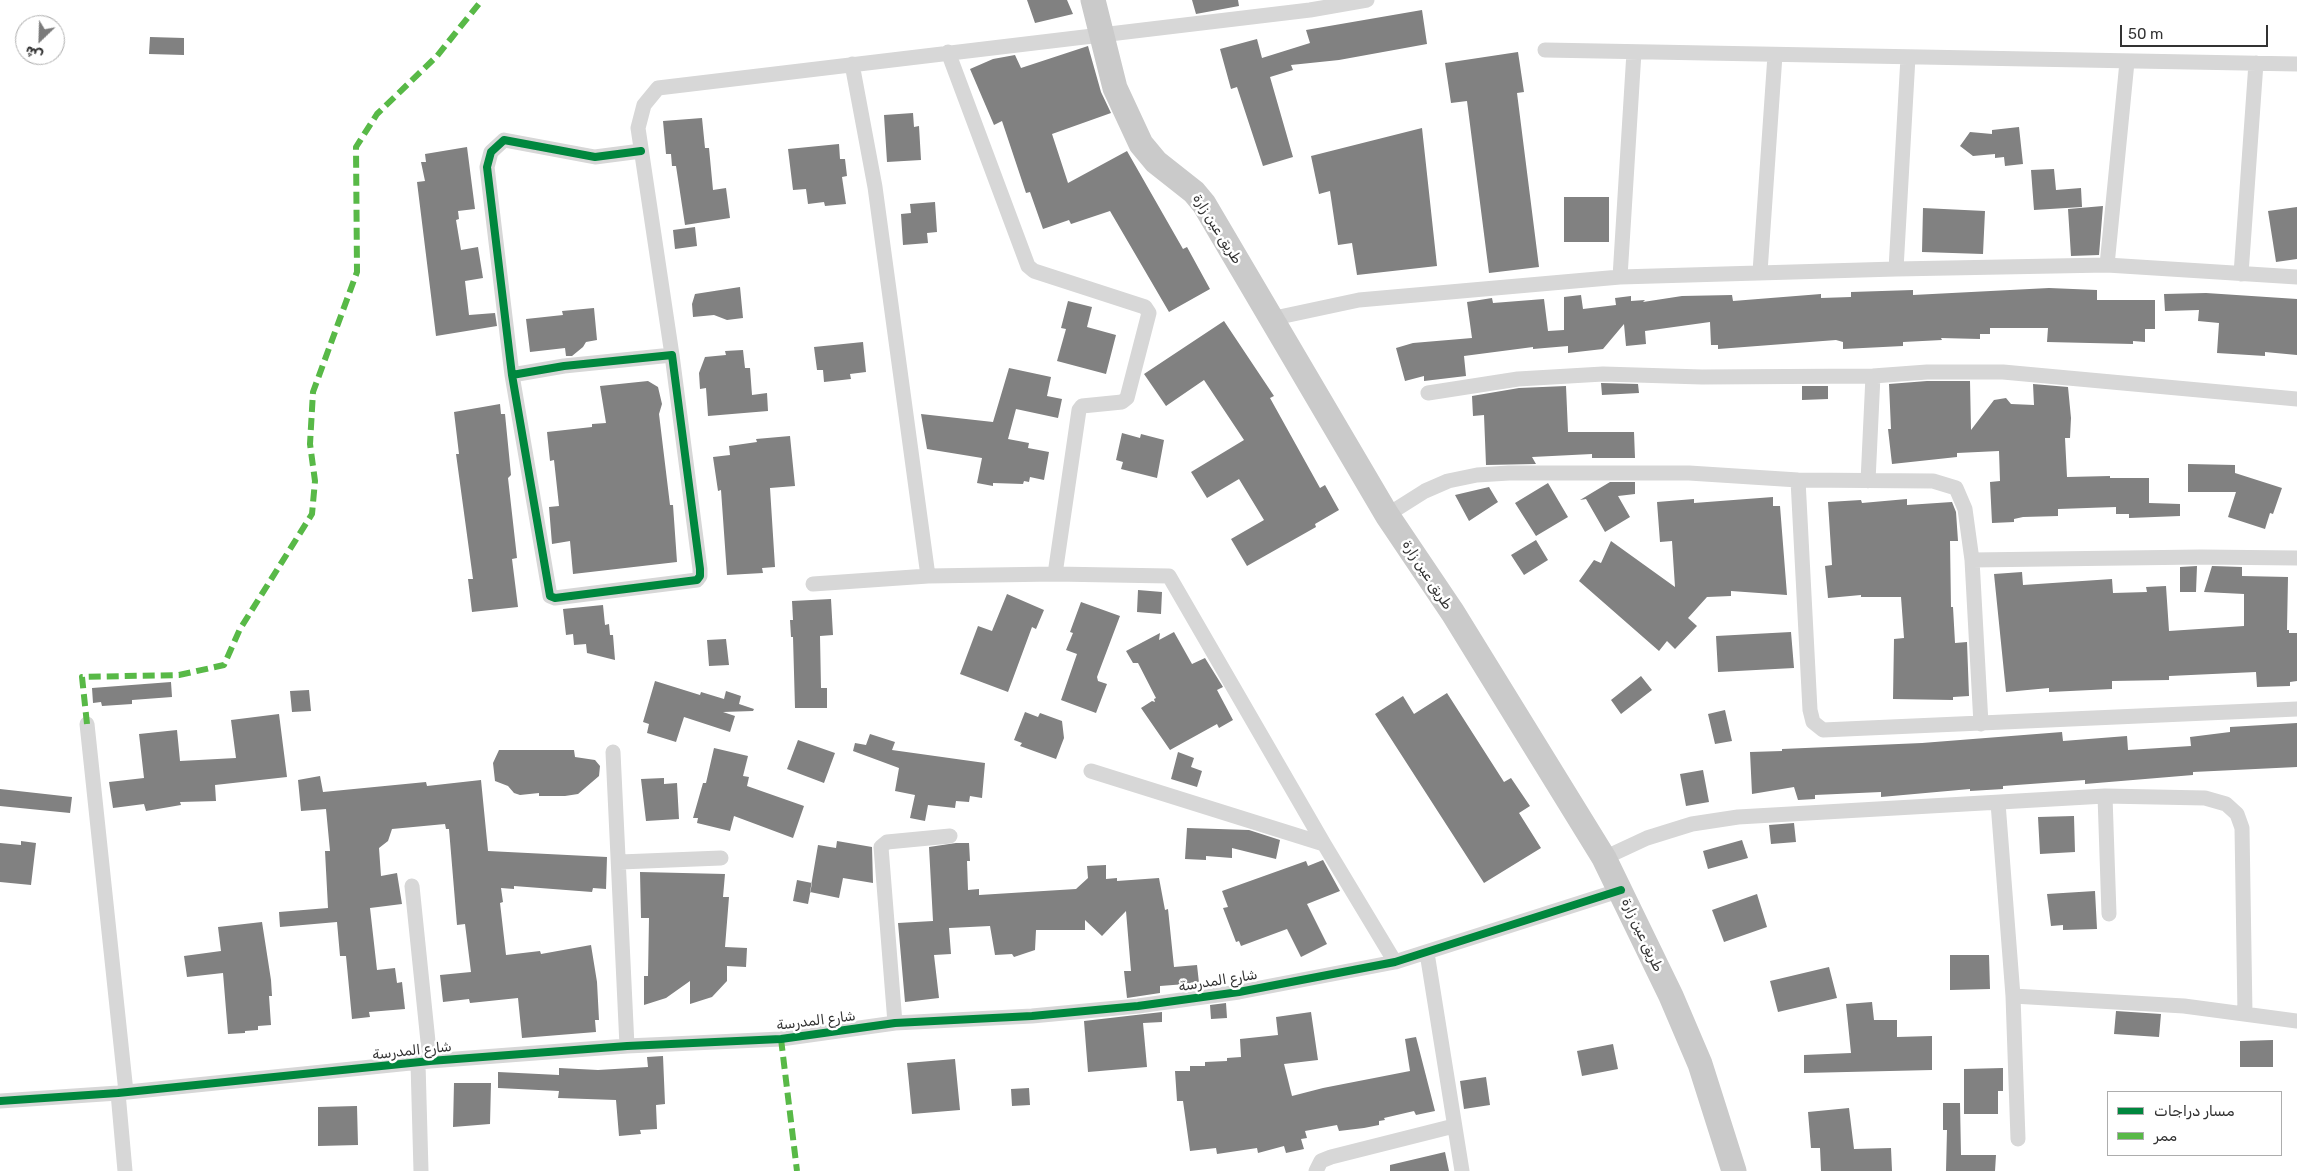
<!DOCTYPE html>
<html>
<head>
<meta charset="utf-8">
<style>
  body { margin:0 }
  #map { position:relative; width:2297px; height:1171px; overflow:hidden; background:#fff; font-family:Rubik,Vazirmatn,sans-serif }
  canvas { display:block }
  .legend { position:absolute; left:2107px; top:1091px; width:175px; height:65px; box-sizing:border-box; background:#fff; border:1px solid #adadad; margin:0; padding:6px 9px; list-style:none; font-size:15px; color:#333 }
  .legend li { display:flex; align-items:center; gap:10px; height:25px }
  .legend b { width:25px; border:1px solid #adadad }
  .north { position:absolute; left:15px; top:15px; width:50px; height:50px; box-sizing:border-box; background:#fff; border:1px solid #adadad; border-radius:50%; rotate:204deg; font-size:14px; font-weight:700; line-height:20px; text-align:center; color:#333 }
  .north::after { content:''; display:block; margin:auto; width:18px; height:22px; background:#7a7a7a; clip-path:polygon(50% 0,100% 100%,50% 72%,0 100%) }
  .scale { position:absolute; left:2120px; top:25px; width:148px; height:22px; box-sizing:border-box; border:2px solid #333; border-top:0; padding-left:6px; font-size:15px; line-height:18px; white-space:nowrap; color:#333; -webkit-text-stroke:4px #fff; paint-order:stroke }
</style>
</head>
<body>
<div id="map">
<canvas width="2297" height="1171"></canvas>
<ul class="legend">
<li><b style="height:6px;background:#00873e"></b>مسار دراجات</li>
<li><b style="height:6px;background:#58b947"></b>ممر</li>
</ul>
<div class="north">ش</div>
<div class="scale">50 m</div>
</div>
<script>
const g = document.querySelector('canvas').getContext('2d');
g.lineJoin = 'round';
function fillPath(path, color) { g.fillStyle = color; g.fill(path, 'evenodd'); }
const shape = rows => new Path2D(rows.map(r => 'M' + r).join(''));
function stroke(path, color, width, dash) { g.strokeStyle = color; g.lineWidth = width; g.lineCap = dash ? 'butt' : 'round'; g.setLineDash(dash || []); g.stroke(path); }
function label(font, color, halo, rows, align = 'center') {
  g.font = font + ' Rubik,Vazirmatn,sans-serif'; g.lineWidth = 5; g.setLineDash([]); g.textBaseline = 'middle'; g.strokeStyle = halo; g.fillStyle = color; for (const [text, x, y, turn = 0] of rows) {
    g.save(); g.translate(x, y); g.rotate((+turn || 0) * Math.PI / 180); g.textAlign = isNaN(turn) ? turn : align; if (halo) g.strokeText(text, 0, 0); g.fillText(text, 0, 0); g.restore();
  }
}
fillPath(shape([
  [1027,0,1067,0,1073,14,1035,23],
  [1192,0,1238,0,1239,6,1196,14],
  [1422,10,1427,44,1339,60,1291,65,1293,70,1270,77,1293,157,1263,166,1237,87,1231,89,1220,49,1257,39,1262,58,1310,43,1306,30],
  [150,37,184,38,184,55,149,54],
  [1088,46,1101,92,1111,113,1052,134,1068,183,1127,151,1183,249,1187,247,1210,289,1169,312,1110,211,1071,224,1069,220,1043,229,1030,192,1026,193,1002,121,994,125,970,69,993,59,1015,55,1021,68],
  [1518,52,1524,92,1517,93,1539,267,1489,273,1467,101,1451,103,1445,63],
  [913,113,914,127,919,126,921,160,887,162,884,115],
  [702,118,705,148,709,148,713,190,726,188,730,218,685,225,676,166,672,166,671,154,666,154,663,121],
  [2019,127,2023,164,2005,166,2004,157,1995,158,1995,154,1973,156,1960,146,1970,132,1992,134,1992,130],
  [1422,128,1437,266,1357,275,1352,243,1338,245,1330,191,1319,194,1311,156],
  [839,144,840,159,845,159,847,176,842,177,846,204,825,206,824,202,808,204,806,189,793,190,788,149],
  [467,147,475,209,458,211,459,219,456,220,461,250,478,247,483,278,465,281,469,315,495,313,497,326,436,336,417,182,425,181,421,162,426,162,425,154],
  [2054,169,2056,190,2081,188,2082,207,2034,210,2031,170],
  [1564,197,1609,197,1609,242,1564,242],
  [935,202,937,232,927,233,928,243,903,245,901,214,911,213,910,204],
  [2103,206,2099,255,2071,256,2068,209],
  [2297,207,2297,259,2276,262,2268,211],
  [1923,208,1985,211,1983,254,1922,252],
  [695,227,697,246,675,249,673,230],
  [740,287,743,318,727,320,714,315,693,317,692,304,695,294],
  [2049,288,2097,290,2097,300,2155,300,2155,329,2145,329,2145,342,2133,341,2133,344,2047,342,2048,328,1990,328,1990,334,1980,334,1980,339,1941,338,1942,340,1903,342,1903,346,1843,349,1843,342,1836,340,1718,349,1718,345,1711,345,1710,322,1645,331,1646,344,1626,346,1624,324,1603,349,1568,353,1568,346,1533,349,1533,347,1464,356,1466,376,1424,381,1424,376,1405,381,1396,348,1413,343,1472,338,1467,302,1492,298,1493,303,1544,299,1548,331,1564,330,1564,297,1581,295,1583,309,1616,305,1615,298,1631,296,1631,301,1645,300,1643,302,1682,296,1732,295,1733,301,1821,294,1821,298,1851,297,1851,292,1913,290,1913,295],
  [2206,293,2297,299,2297,355,2265,352,2265,356,2217,353,2219,323,2198,321,2199,310,2165,311,2164,294],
  [1068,301,1092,307,1087,327,1116,335,1106,374,1057,361,1066,329,1061,328],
  [594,308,597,340,586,342,583,347,572,356,566,356,565,348,530,352,526,319,563,315,562,311],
  [1224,321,1274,396,1270,398,1320,488,1325,485,1339,510,1315,524,1316,527,1247,566,1231,539,1264,520,1239,479,1207,498,1191,472,1244,440,1204,380,1166,406,1144,374],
  [863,342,866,372,850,374,851,379,824,382,823,370,817,370,814,347],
  [743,350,745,368,750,368,752,395,767,393,768,411,708,416,706,388,700,389,699,373,705,357,726,355,725,351],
  [1009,368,1051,377,1047,396,1062,399,1058,418,1016,409,1008,439,1029,443,1028,448,1049,452,1044,480,1030,477,1029,482,1024,481,1023,484,993,483,993,486,977,483,982,458,927,449,921,414,993,422],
  [648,381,658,387,662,404,659,414,670,505,673,505,677,562,573,574,570,541,552,544,549,507,559,506,554,460,550,461,547,432,592,427,592,424,606,423,600,386],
  [1927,381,1970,381,1971,430,1994,400,2006,398,2011,404,2034,405,2033,384,2068,387,2071,418,2070,438,2065,438,2067,477,2110,476,2110,478,2149,478,2149,503,2180,504,2180,516,2129,518,2129,514,2116,514,2116,507,2058,509,2058,516,2023,517,2014,519,2014,522,1992,523,1990,482,2000,481,1999,451,1957,453,1957,457,1892,464,1888,429,1891,429,1889,384],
  [1601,383,1638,384,1639,393,1602,395],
  [1566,386,1568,432,1634,432,1635,458,1592,458,1592,454,1532,457,1536,464,1486,465,1484,415,1473,416,1472,396,1519,388],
  [1802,386,1828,386,1828,399,1802,400],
  [500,404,501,414,505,414,511,475,508,478,517,558,512,559,518,607,472,612,468,579,473,579,456,454,459,454,454,412],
  [1122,433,1140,438,1141,434,1164,440,1157,478,1121,469,1123,462,1116,460],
  [790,436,795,486,770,488,775,567,762,568,763,573,727,575,721,490,718,491,713,457,730,455,729,446,757,442,756,439],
  [2188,464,2235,465,2235,473,2282,488,2273,514,2270,513,2265,529,2228,517,2236,492,2188,492],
  [1610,482,1635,482,1635,494,1618,496,1630,517,1605,532,1586,499,1580,500],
  [1548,483,1568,517,1536,536,1515,503],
  [1489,487,1498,502,1469,521,1455,495],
  [1773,497,1773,506,1780,506,1787,595,1731,591,1731,596,1707,597,1688,618,1697,626,1675,649,1667,641,1659,651,1579,581,1594,560,1601,563,1611,541,1675,587,1672,541,1660,542,1657,502,1694,499,1694,503],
  [1907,499,1907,505,1952,502,1956,512,1958,541,1950,541,1951,607,1953,607,1955,643,1967,642,1969,696,1953,697,1953,700,1893,699,1894,639,1904,638,1901,597,1861,597,1861,595,1828,598,1825,566,1832,565,1828,502,1861,500,1862,503],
  [1536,540,1548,560,1524,575,1511,555],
  [2197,566,2196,592,2180,592,2180,567],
  [2212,566,2242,567,2242,576,2288,577,2287,630,2289,630,2289,633,2297,633,2297,681,2290,682,2290,686,2257,687,2256,672,2169,676,2169,680,2112,681,2112,689,2049,692,2049,688,2006,692,1994,574,2022,572,2023,585,2112,579,2113,593,2147,592,2146,587,2166,586,2169,631,2244,626,2244,594,2204,592],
  [1138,590,1162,592,1161,614,1137,612],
  [1007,594,1044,610,1036,629,1032,627,1008,692,960,674,978,626,992,631],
  [831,599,833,635,820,636,821,688,827,688,827,708,795,708,793,637,791,637,790,620,793,620,792,601],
  [1081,602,1120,616,1097,677,1098,681,1107,684,1096,713,1061,700,1077,654,1066,650,1073,633,1070,632],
  [603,605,605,625,609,624,610,635,613,635,615,660,587,653,586,644,574,645,573,634,566,635,563,609],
  [1174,632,1192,664,1205,658,1223,687,1217,690,1233,720,1219,728,1217,724,1170,750,1141,708,1152,701,1155,702,1154,699,1156,698,1138,663,1133,663,1126,651,1160,633,1159,640],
  [1791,632,1794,668,1718,672,1716,636],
  [726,639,729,665,709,666,707,640],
  [1641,676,1652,690,1621,714,1611,700],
  [655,681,700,695,701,692,724,699,726,691,741,696,739,704,754,709,753,711,723,712,735,716,730,732,684,717,676,742,647,733,649,724,643,722],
  [171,682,172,697,132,700,132,704,102,706,101,702,93,703,92,688],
  [309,690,311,711,292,712,290,691],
  [1447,693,1504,782,1511,778,1530,806,1519,813,1541,848,1484,883,1375,714,1403,696,1414,714],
  [1725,710,1732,741,1715,744,1708,714],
  [1025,712,1038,717,1040,713,1062,721,1064,738,1056,759,1020,746,1022,743,1014,740],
  [279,714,287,777,215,785,216,801,180,802,181,805,146,811,144,804,113,808,109,782,144,778,139,734,177,730,180,761,236,758,231,720],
  [2297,723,2297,767,2193,772,2193,775,2085,784,2085,780,2003,786,2003,789,1970,791,1970,789,1881,797,1881,792,1815,795,1815,799,1798,800,1794,787,1752,794,1750,752,1782,751,1782,749,1922,743,2062,732,2063,741,2127,736,2128,750,2191,746,2190,737,2230,732,2230,727],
  [870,734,895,742,892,750,985,763,982,798,970,796,969,802,956,801,955,808,928,805,925,821,910,818,915,795,895,791,899,768,853,751,855,743,866,745],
  [798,740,835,753,824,783,787,769],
  [714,748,748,756,743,776,749,777,747,786,804,806,793,838,734,816,730,831,697,823,698,818,693,818,703,783,706,783],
  [499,750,574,750,575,757,595,760,600,766,599,776,578,794,565,796,539,796,539,793,520,795,514,793,508,786,495,781,493,763],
  [1178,752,1194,758,1191,767,1202,771,1197,787,1171,779],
  [1703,770,1709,802,1686,806,1680,774],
  [320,776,323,792,426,782,427,786,481,780,488,851,607,857,606,889,593,888,592,892,514,886,514,889,501,888,503,902,500,903,506,955,540,951,541,954,591,945,597,982,599,1020,595,1020,596,1032,522,1038,518,998,470,1003,469,999,443,1002,440,975,471,972,465,924,457,925,449,829,446,829,445,824,392,829,388,841,379,848,381,876,397,873,402,904,370,908,377,970,395,968,397,983,402,982,405,1009,369,1012,370,1017,352,1019,346,956,340,956,337,922,280,927,279,912,328,908,325,851,330,851,326,809,301,811,298,780],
  [664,778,664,784,677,783,679,819,646,821,641,779],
  [0,789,72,797,70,813,0,806],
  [2074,816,2075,852,2040,854,2038,817],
  [1794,823,1796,842,1771,844,1769,825],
  [1187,828,1249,830,1280,840,1276,859,1232,848,1232,858,1206,856,1206,860,1185,859],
  [1742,840,1748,858,1708,869,1703,851],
  [21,841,36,843,31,885,0,882,0,843,21,845],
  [837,841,872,847,873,883,843,878,839,898,810,892,818,845,836,848],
  [956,843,969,843,970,861,967,861,968,890,979,889,979,895,1076,889,1088,878,1087,866,1106,865,1106,879,1117,878,1117,881,1159,878,1165,910,1168,909,1174,967,1197,965,1199,983,1160,986,1160,993,1127,998,1124,971,1131,971,1126,911,1102,936,1085,920,1085,930,1036,930,1035,950,1014,957,1012,954,995,955,990,926,949,928,951,954,934,955,939,998,905,1002,898,923,933,921,929,847],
  [1323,860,1340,891,1307,904,1327,944,1301,957,1287,929,1241,946,1239,941,1236,942,1223,908,1228,907,1222,891,1306,861,1308,866],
  [640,872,725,874,723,897,729,897,725,947,747,948,746,967,727,966,727,981,712,997,690,1004,690,981,666,998,644,1005,644,976,648,976,649,918,641,918],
  [797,880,812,883,808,904,793,901],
  [2095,891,2097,929,2063,930,2063,925,2051,926,2047,894],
  [1757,894,1767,927,1724,942,1712,910],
  [262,922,271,980,272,996,269,996,271,1025,258,1026,258,1030,245,1031,245,1033,228,1034,223,973,187,977,184,956,221,951,218,927],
  [1950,955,1989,955,1990,989,1950,990],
  [1829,967,1837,998,1778,1012,1770,981],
  [1872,1002,1874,1020,1897,1020,1897,1037,1932,1036,1932,1070,1804,1073,1804,1055,1851,1053,1846,1004],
  [1226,1003,1227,1018,1211,1019,1210,1005],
  [2116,1011,2161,1014,2159,1037,2114,1034],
  [1162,1012,1162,1022,1143,1023,1147,1067,1088,1072,1084,1021],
  [1311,1012,1318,1060,1284,1064,1292,1096,1323,1088,1410,1071,1405,1039,1416,1037,1435,1111,1416,1115,1414,1111,1384,1118,1385,1120,1379,1121,1379,1125,1364,1128,1339,1131,1337,1125,1305,1131,1307,1138,1301,1139,1304,1149,1286,1153,1284,1146,1258,1153,1257,1148,1217,1154,1216,1148,1190,1151,1183,1101,1177,1101,1175,1071,1190,1071,1190,1066,1205,1066,1205,1062,1227,1061,1227,1058,1241,1057,1240,1039,1278,1035,1276,1017],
  [2273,1040,2273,1067,2240,1067,2240,1041],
  [1613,1044,1618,1069,1582,1076,1577,1051],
  [663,1056,665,1104,656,1105,657,1129,640,1130,641,1134,619,1136,616,1100,558,1098,559,1091,498,1088,498,1072,559,1075,559,1068,598,1070,648,1067,647,1057],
  [955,1059,960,1110,912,1114,907,1063],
  [2003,1068,2003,1091,1998,1091,1998,1114,1964,1114,1964,1069],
  [1486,1077,1490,1105,1464,1109,1460,1081],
  [454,1083,491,1083,490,1124,453,1127],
  [1029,1088,1030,1105,1012,1106,1011,1089],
  [1943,1103,1960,1103,1961,1155,1996,1155,1995,1171,1946,1171,1947,1130,1943,1130],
  [357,1106,358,1145,318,1146,318,1107],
  [1849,1108,1854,1149,1891,1148,1892,1171,1821,1171,1820,1148,1811,1148,1808,1112],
  [1445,1152,1449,1171,1390,1171,1390,1165]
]), '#818181');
stroke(shape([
  [1545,50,2297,64],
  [948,52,1028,266,1034,271,1145,307,1149,313,1127,398,1122,402,1082,406,1079,410,1055,574],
  [852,64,875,187,928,576],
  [2107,265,2127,62],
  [1896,269,1908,57],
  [1760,272,1775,55],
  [2241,274,2256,63],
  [1620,277,1634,52],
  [1270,319,1359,300,1620,277,1896,269,2107,265,2297,277],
  [672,355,638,128,644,105,658,88,1310,10,1367,0],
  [512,375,564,366,672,355,700,569,700,576,697,580,555,598,550,596,512,375,487,167,491,152,504,140,595,157,641,151],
  [1428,393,1518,379,1603,374,1702,377,1873,376,1927,372,2003,372,2297,399],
  [1798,480,1810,710,1813,722,1823,730,2297,709],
  [1868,481,1873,376],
  [1387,515,1425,491,1448,481,1477,475,1509,473,1689,473,1798,480,1933,481,1956,488,1965,509,1972,560,1981,724],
  [1972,560,2201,557,2297,558],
  [813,584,928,576,1055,574,1169,576,1324,844,1395,962],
  [87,724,126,1092],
  [613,752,627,1046],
  [1091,771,1324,844],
  [2105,796,2109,914],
  [1998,803,2013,996,2018,1139],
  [1604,858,1647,838,1692,824,1738,817,2105,796,2205,798,2226,804,2237,814,2242,828,2245,1014],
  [620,862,721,858],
  [412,886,430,1061],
  [1427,953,1462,1171],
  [2013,996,2184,1006,2297,1021],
  [895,1023,881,847,887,842,950,836],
  [418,1063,421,1171],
  [118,1093,125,1171],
  [0,1101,118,1093,430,1061,627,1046,781,1039,895,1023,1032,1016,1138,1006,1239,992,1395,962,1621,890],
  [1316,1171,1321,1161,1331,1157,1454,1126]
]), '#d7d7d7', 15);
stroke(shape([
  [1093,0,1115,88,1141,144,1156,162,1194,192,1204,204,1387,515,1453,613,1604,858,1671,996,1700,1064,1734,1171]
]), '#cacaca', 25);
stroke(shape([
  [87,724,82,677,179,675,224,665,240,629,312,514,315,481,310,444,313,392,357,272,356,147,377,114,437,56,482,0],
  [781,1039,797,1171]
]), '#58b947', 6, [12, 6]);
stroke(shape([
  [512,375,564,366,672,355,700,569,700,576,697,580,555,598,550,596,512,375,487,167,491,152,504,140,595,157,641,151],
  [0,1101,118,1093,430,1061,627,1046,781,1039,895,1023,1032,1016,1138,1006,1239,992,1395,962,1621,890]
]), '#00873e', 8);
label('14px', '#333', '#fff', [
  ["طريق عين زارة",1217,229,58],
  ["طريق عين زارة",1427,575,57],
  ["طريق عين زارة",1642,935,65],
  ["شارع المدرسة",1218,981,-9],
  ["شارع المدرسة",816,1021,-7],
  ["شارع المدرسة",412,1051,-6]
]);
</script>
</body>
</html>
